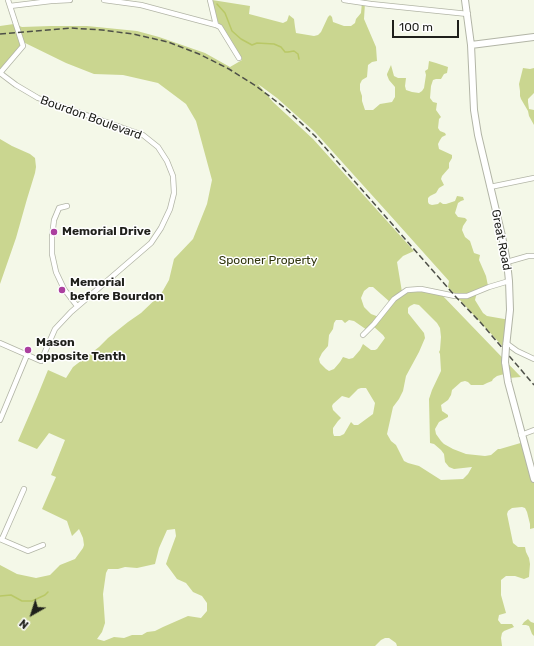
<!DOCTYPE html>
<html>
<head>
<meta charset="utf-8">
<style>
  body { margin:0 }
  #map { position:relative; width:534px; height:646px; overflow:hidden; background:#f4f8e8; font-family:Rubik,sans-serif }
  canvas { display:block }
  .north { position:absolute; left:12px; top:594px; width:40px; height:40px; -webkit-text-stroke:3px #fff; paint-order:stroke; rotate:219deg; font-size:11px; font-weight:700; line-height:16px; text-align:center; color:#1f201b }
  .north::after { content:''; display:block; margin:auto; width:14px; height:18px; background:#1f201b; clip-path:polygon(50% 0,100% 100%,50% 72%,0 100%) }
  .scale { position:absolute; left:392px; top:20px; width:67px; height:18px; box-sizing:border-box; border:2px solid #1f201b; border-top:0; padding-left:5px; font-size:12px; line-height:14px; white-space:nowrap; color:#1f201b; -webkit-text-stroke:3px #fff; paint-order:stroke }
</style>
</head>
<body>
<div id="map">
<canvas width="534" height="646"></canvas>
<div class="north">N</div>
<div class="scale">100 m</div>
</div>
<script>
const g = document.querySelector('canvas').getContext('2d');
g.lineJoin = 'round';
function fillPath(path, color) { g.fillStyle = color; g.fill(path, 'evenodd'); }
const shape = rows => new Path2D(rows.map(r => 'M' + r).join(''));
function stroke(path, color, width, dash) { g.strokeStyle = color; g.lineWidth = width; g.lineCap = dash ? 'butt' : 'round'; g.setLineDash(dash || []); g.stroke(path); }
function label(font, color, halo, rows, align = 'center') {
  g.font = font + ' Rubik,sans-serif'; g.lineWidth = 3; g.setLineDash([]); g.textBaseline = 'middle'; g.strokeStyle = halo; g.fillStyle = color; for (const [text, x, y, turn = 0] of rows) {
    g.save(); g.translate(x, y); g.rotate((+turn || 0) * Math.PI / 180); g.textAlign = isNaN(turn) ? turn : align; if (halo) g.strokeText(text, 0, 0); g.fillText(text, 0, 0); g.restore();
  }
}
fillPath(shape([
  [212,0,250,6,249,14,283,23,287,21,289,15,294,19,295,27,296,33,314,36,318,35,321,32,328,17,330,15,332,17,333,22,344,26,351,26,355,23,356,19,361,13,362,2,365,3,364,19,376,47,377,61,372,62,368,65,367,77,362,80,360,84,360,90,362,96,362,101,365,110,373,110,380,104,392,102,395,97,395,87,389,80,387,75,387,74,391,65,394,76,398,78,406,78,405,86,406,90,412,92,419,93,422,91,424,88,426,75,425,71,428,69,429,61,436,63,448,67,447,73,444,74,441,79,436,79,433,80,431,86,430,98,433,102,437,103,436,110,441,117,439,119,438,128,440,131,445,133,446,135,442,137,440,140,438,144,439,149,452,155,452,158,449,163,449,168,442,176,441,179,444,185,439,188,436,193,430,196,428,198,428,202,429,204,432,205,438,204,440,202,443,204,446,204,455,201,457,196,463,197,464,200,461,201,458,203,455,213,458,217,465,218,467,220,463,226,462,230,465,237,470,241,474,253,480,255,479,260,486,276,488,286,477,292,475,300,483,313,487,316,510,320,506,350,448,287,449,281,389,214,315,132,277,98,258,84,273,102,313,139,414,251,403,256,397,262,402,292,413,290,433,292,441,294,521,377,509,378,508,373,497,376,493,379,492,381,487,383,483,385,471,385,468,382,465,381,461,382,452,390,451,395,448,400,441,405,442,411,448,415,448,417,439,422,435,429,436,434,441,441,444,444,453,449,466,454,485,456,491,455,498,449,500,449,524,442,534,475,534,528,530,529,530,524,527,512,525,508,522,507,512,508,508,511,507,514,513,543,518,547,525,547,526,552,529,558,530,564,529,577,524,579,515,576,506,576,501,580,501,595,506,613,499,615,498,620,501,624,512,624,514,627,504,631,502,633,501,638,502,646,397,646,396,643,389,638,385,638,381,640,375,646,0,646,0,565,17,574,36,578,50,575,60,565,75,559,83,548,84,545,83,538,79,529,72,536,67,521,42,509,56,477,51,475,65,440,49,433,37,449,18,441,37,397,48,370,66,378,73,367,99,347,108,338,128,322,141,313,161,294,169,280,174,259,193,239,207,204,212,180,196,121,186,104,158,83,123,75,94,74,66,63,19,40,22,48,0,72,0,26,14,24,22,27,51,26,87,26,137,31,159,37,205,53,230,67,242,60,218,22],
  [369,287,373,287,390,302,379,317,371,314,364,307,361,298,364,291],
  [414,304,419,305,437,323,440,328,441,337,440,350,439,352,440,354,441,371,432,390,429,399,430,443,434,444,441,450,444,454,445,462,449,467,454,469,472,467,468,474,463,479,441,480,419,466,408,463,404,461,396,445,391,441,387,434,393,407,399,399,403,391,406,376,419,352,425,338,424,333,408,313,408,308,410,306],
  [336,320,342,320,345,323,349,320,354,321,367,330,373,326,383,335,385,338,377,349,375,350,371,350,363,344,360,350,353,358,349,359,343,357,340,362,334,369,329,371,326,369,320,363,319,359,322,353,328,346,329,335,333,329,334,323],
  [361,388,366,388,375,403,373,414,358,425,354,425,351,422,344,434,340,436,334,436,333,433,333,428,338,421,341,418,333,410,332,406,333,404,342,396,349,398,358,389],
  [175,529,176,536,169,555,166,564,177,579,186,583,193,592,202,596,207,603,207,611,201,618,188,616,163,627,155,631,147,632,142,635,132,635,124,638,114,637,104,641,97,639,102,632,105,623,103,594,106,573,108,569,118,569,125,567,137,568,155,564,159,548,167,530],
  [523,68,530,69,534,68,534,93,528,99,528,102,529,109,534,110,534,125,529,116,528,111,521,99,520,96,520,91,519,84],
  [0,139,12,146,30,154,35,158,36,167,35,173,27,199,16,238,0,284],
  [528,619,531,622,534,623,534,636,532,634,529,626,526,625,522,625,524,622]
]), '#cad690');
stroke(shape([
  [217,4,225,13,232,31,241,39,252,45,257,43,274,44,281,47,285,52,288,52,294,51,298,54,299,59],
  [0,596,11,595,22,601,32,601,45,595,48,592]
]), '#b9c866', 1.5);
const street = shape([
  [104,0,141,5,216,25],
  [210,0,216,25,220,27,239,58],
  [344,0,371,4,468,14],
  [10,6,51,1,70,0],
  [0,73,16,85,38,98,143,135,158,147,167,161,173,176,174,193,170,209,161,228,151,243,71,312,55,329,41,361,0,343],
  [0,73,23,46,8,0],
  [490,187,534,178],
  [67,206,59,208,54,220,52,237,52,254,56,272,64,289,77,306],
  [507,262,528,256,534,256],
  [363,335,374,324,394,299,407,290,421,289,455,296,467,296,489,287,509,281],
  [506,343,517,351,534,359],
  [0,420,27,355],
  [521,435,534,430],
  [0,539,28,551,43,545],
  [2,539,24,489]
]);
const secondary = shape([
  [465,0,471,45,474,110,478,135,502,236,507,262,509,281,510,310,506,347],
  [471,45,534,37],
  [505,362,508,382,534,479]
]);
stroke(street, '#b2b5a6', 6);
stroke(secondary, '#b2b5a6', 8);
stroke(street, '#fff', 4.5);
stroke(secondary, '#fff', 6);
stroke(shape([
  [0,34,71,28,102,30,133,34,168,42,199,54,229,69,256,86,285,108,315,136,455,296,481,323,534,385]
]), '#4e5048', 1.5, [6, 3]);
const secondaryBridge = shape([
  [505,362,506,347]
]);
stroke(secondaryBridge, '#b2b5a6', 8, []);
stroke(secondaryBridge, '#fff', 6);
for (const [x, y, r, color] of [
  [54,232,4,"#ab3f9f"],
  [62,290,4,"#ab3f9f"],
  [28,350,4,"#ab3f9f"]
]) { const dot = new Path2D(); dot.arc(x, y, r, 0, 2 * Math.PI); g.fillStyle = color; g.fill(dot); stroke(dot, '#fff', 1.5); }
label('12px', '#1f201b', '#fff', [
  ["Bourdon Boulevard",91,118,20],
  ["Great Road",501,240,79]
]);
label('bold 12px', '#1f201b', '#fff', [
  ["Memorial Drive",62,232],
  ["Memorial",70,283],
  ["before Bourdon",70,297],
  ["Mason",36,343],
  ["opposite Tenth",36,357]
], 'left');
label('12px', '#31360d', '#fff', [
  ["Spooner Property",268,261]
]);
</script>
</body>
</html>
